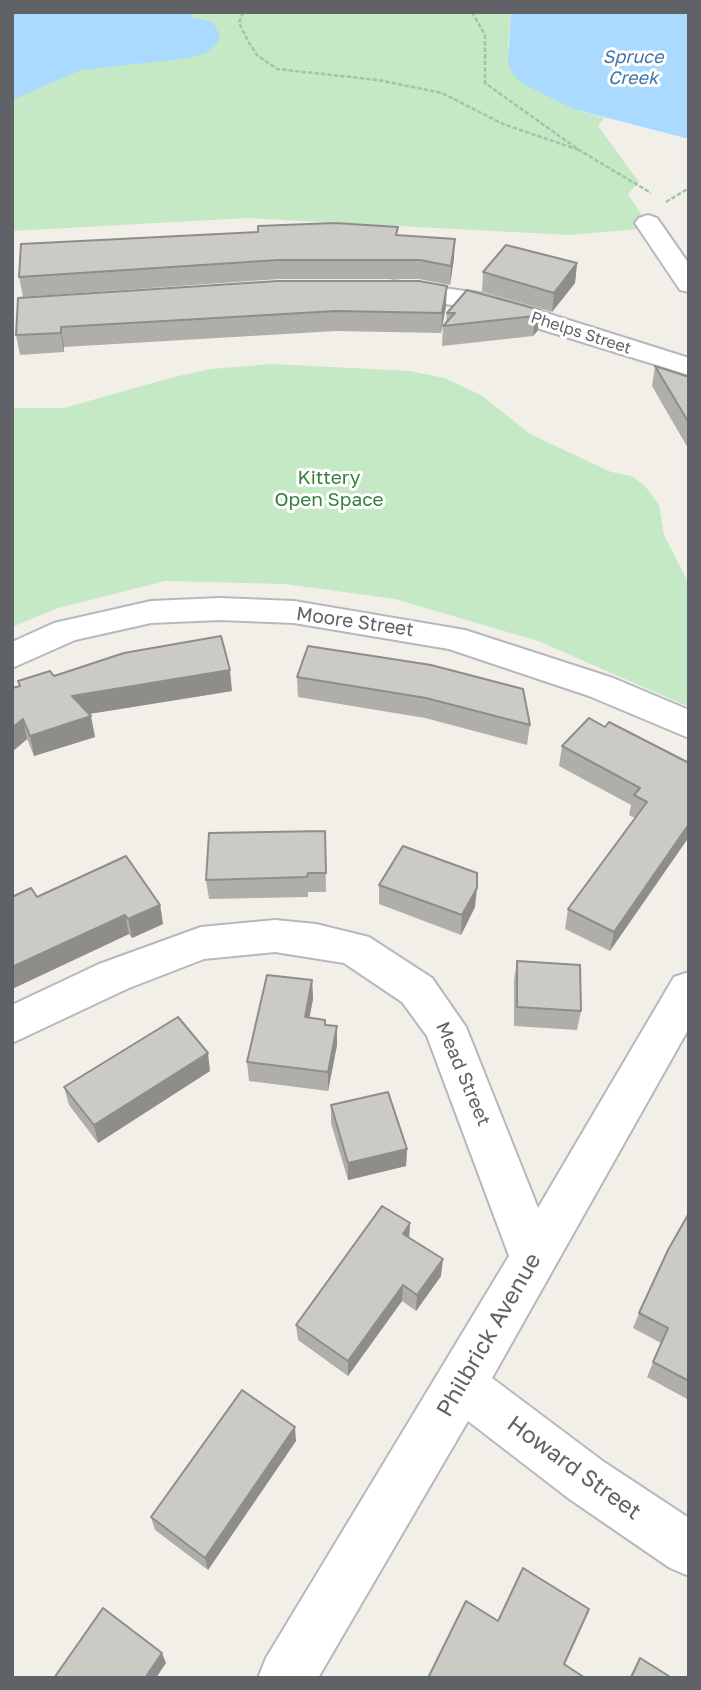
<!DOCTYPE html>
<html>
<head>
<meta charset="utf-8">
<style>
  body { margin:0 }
  #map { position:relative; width:701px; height:1690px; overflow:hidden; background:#f1efe8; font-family:"Golos Text",sans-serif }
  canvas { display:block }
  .frame { position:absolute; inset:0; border:14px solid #5f6368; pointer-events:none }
</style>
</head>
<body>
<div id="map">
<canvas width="701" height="1690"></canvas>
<div class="frame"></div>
</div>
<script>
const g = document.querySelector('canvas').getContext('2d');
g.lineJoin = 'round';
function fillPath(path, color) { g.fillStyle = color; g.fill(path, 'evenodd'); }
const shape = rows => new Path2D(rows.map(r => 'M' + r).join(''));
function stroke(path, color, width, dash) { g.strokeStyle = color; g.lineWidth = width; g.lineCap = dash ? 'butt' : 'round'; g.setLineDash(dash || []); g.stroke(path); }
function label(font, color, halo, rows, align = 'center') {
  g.font = font + ' "Golos Text",sans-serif'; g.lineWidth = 6; g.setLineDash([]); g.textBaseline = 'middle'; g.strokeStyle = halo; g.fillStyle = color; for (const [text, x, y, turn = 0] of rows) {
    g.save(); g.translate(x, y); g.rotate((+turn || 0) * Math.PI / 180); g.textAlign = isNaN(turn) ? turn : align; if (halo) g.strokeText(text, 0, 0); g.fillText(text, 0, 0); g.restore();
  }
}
fillPath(shape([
  [113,12,511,12,508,47,570,108,604,118,598,126,639,182,628,194,650,228,569,235,247,218,12,231,12,55],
  [272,364,410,371,444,378,481,395,530,434,611,472,632,476,645,486,659,505,664,535,689,584,689,707,538,641,395,599,285,584,165,581,58,608,12,627,12,408,64,408,174,377,211,369]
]), '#c5e8c5');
fillPath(shape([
  [12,12,191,12,192,17,213,22,220,36,216,45,207,52,189,58,81,70,12,100],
  [511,12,689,12,689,139,573,109,525,85,514,76,508,63]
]), '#aadaff');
const street = shape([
  [648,215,657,218,689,264,689,292,680,290,635,223,639,218,648,215],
  [394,281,486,294,689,358,689,375,472,308,385,295,381,289,385,283,394,281],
  [220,598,294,601,465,630,613,678,689,710,689,738,589,696,449,649,294,623,220,620,151,623,75,640,12,668,12,642,54,623,151,601,220,598],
  [275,920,316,924,369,937,432,978,466,1027,538,1208,674,977,689,972,689,1028,492,1378,604,1462,689,1518,689,1576,670,1568,568,1498,468,1421,318,1678,258,1678,266,1658,509,1256,427,1036,402,1002,344,963,275,952,204,959,129,988,12,1043,12,1005,99,964,201,927,275,920]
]);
stroke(street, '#b5b8bc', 4);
stroke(shape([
  [243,12,239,23,248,41,257,55,277,69,378,80,442,93,503,124,579,150],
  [472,12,485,35,485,83,579,150,651,193],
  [666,202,689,188]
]), '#9cc7a9', 2.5, [4.5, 2]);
fillPath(street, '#fff');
fillPath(shape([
  [398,235,454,258,450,285,419,279,279,279,23,297,19,277],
  [577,263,575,283,552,312,482,291,483,272],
  [18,298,446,306,441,333,336,331,64,347,64,352,20,355,16,335],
  [540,310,538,330,533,336,442,346,443,326,446,323,447,313],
  [655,366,689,377,689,450,652,386],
  [308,646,530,725,527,745,425,718,298,697,297,677],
  [54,676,232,691,89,714,95,737,34,756,27,739,12,752,12,688,19,686,18,681],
  [605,727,689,763,610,951,565,929,568,909,635,818,629,815,631,805,559,766,562,746],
  [325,831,326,892,308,892,308,897,209,899,206,880],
  [379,885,475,907,461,935,379,904],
  [12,897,37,897,160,905,163,924,132,938,129,934,12,989],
  [517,961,581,1011,577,1030,514,1026,514,980],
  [312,980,313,999,309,1018,325,1020,326,1025,337,1026,337,1045,328,1091,249,1081,247,1062],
  [210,1071,98,1143,69,1105,64,1087],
  [331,1105,407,1149,406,1166,348,1180,331,1123],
  [689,1213,689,1396,687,1399,647,1377,661,1343,633,1328,639,1313],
  [410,1223,409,1238,441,1276,416,1311,402,1301,348,1376,298,1340,296,1325],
  [296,1441,208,1570,155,1530,151,1517],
  [640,1658,672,1678,629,1678]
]), '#afaea9');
fillPath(shape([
  [455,239,454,258,450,285,451,266],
  [577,263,575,283,552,312,554,293],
  [447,286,446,306,441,333,442,313],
  [540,310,538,330,533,336,535,316],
  [61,327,64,347,64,352,61,333],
  [230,670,232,691,76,716,72,696],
  [91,716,95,737,34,756,30,736],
  [23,719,27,739,12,752,12,728],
  [689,824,689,837,610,951,614,932],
  [477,888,475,907,461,935,462,915],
  [160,905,163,924,132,938,128,919],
  [125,915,129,934,12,989,12,967],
  [312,980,313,999,306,1036,305,1017],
  [337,1026,337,1045,328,1091,328,1072],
  [208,1053,210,1071,98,1143,94,1125],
  [407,1149,406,1166,348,1180,348,1163],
  [410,1223,409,1239,403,1234],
  [443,1259,441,1276,416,1311,417,1295],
  [403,1285,402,1301,348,1376,348,1361],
  [295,1427,296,1441,208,1570,205,1558],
  [162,1653,166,1663,156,1678,145,1678]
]), '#8f8d8a');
const building = shape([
  [335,223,398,227,396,235,455,239,451,266,420,260,278,260,19,277,21,244,258,232,258,226,335,223],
  [506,245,577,263,554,293,483,272,506,245],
  [278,281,419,281,447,286,442,313,336,311,61,327,61,333,16,335,18,298,278,281],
  [467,290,540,310,535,316,443,326,455,313,447,313,467,290],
  [655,366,689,377,689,423,655,366],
  [221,636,230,670,72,696,91,716,30,736,23,719,12,728,12,688,20,686,18,681,50,671,54,676,124,653,221,636],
  [308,646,431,665,523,689,530,725,426,698,297,677,308,646],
  [589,718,605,727,609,722,689,763,689,824,614,932,568,909,647,802,634,795,640,788,562,746,589,718],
  [325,831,326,873,308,873,307,877,206,880,209,833,325,831],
  [403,846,477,873,477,888,462,915,379,885,403,846],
  [126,856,160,905,128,919,125,915,12,967,12,897,31,888,37,897,126,856],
  [517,961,580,965,581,1011,517,1007,517,961],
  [267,975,312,980,305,1017,325,1020,325,1025,337,1026,328,1072,247,1062,267,975],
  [178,1017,208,1053,94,1125,64,1087,178,1017],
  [388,1092,407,1149,348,1163,331,1105,388,1092],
  [382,1206,410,1223,403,1234,443,1259,417,1295,403,1285,348,1361,296,1325,382,1206],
  [689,1213,689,1381,653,1362,668,1328,639,1313,668,1250,689,1213],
  [242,1390,295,1427,205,1558,151,1517,242,1390],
  [523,1568,589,1609,564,1664,585,1678,428,1678,466,1601,498,1621,523,1568],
  [103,1608,162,1653,145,1678,54,1678,103,1608],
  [640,1658,672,1678,631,1678,640,1658]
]);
fillPath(building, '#cccac5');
stroke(building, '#8f8d8a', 2);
label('16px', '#5f6368', '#fff', [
  ["Phelps Street",581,333,18]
]);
label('italic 18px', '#4174aa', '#fff', [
  ["Spruce",633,57],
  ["Creek",633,78]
]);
label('19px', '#348238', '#fff', [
  ["Kittery",329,478],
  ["Open Space",329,500]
]);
label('19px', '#5f6368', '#fff', [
  ["Moore Street",355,622,8],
  ["Mead Street",463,1074,67]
]);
label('23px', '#5f6368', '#fff', [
  ["Philbrick Avenue",489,1335,-60],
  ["Howard Street",574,1468,36]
]);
</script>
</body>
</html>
